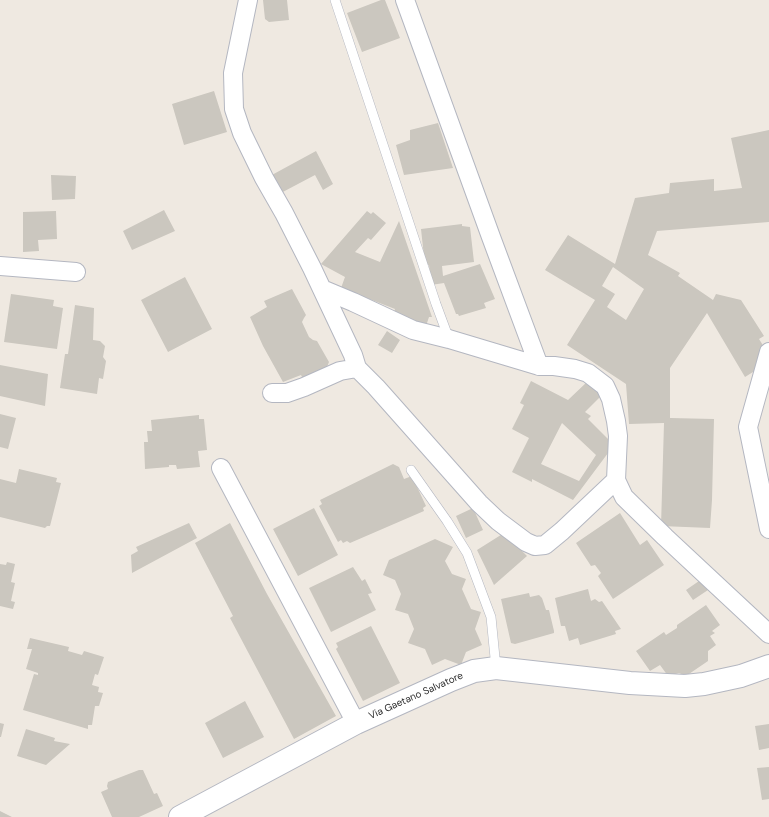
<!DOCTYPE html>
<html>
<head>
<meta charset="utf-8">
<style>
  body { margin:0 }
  canvas { display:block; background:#efe9e1 }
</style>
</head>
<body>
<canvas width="769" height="817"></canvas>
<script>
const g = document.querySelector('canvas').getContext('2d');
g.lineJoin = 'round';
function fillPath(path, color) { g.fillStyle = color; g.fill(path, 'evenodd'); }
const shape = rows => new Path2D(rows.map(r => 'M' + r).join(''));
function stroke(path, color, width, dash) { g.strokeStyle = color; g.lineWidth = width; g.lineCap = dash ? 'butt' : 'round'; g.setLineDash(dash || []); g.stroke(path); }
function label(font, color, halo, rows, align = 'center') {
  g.font = font + ' "DM Sans",sans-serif'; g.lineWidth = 3; g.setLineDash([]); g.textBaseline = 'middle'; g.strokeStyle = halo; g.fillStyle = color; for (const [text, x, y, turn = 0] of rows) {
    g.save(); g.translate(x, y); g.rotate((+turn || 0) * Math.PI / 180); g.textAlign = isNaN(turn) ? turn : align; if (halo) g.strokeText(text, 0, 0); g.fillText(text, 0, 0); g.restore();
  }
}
fillPath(shape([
  [263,0,287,0,289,20,269,22,265,19],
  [381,0,385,0,400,38,362,52,347,13],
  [214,91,227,132,184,145,172,104],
  [438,123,453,168,404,175,396,145,410,140,410,130],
  [769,130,769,222,657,231,648,255,680,273,678,276,713,300,716,294,741,300,764,336,759,339,769,355,769,362,745,377,707,313,670,368,670,418,714,419,712,500,710,528,661,526,664,423,629,424,626,384,567,345,595,300,545,270,568,235,615,264,635,198,669,193,670,183,714,179,714,191,742,188,731,138],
  [613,267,644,289,626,320,607,307,615,294,602,286],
  [316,151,333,184,323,190,315,175,279,194,270,176],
  [51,175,76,176,75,199,52,200],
  [164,210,175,231,132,250,123,231],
  [56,211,57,239,38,240,39,251,23,252,23,212],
  [367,211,371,214,373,212,386,223,371,240,368,238,355,252,380,262,399,221,432,317,429,317,425,329,393,315,395,309,341,288,345,277,321,264],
  [462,224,462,226,470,227,474,262,442,266,443,276,480,264,495,299,484,303,486,308,459,316,458,314,456,314,444,283,431,285,429,265,425,266,421,229],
  [185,277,212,329,168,352,141,300],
  [292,289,306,315,304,318,302,322,309,337,313,340,317,341,329,362,327,367,303,379,301,375,283,382,263,346,250,317,267,307,264,301],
  [11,294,54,300,53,306,63,308,57,349,4,342],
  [75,305,94,308,93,340,100,341,105,346,103,357,106,361,103,379,99,378,97,394,60,388,65,354,68,354],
  [387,331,400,340,392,353,378,345],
  [0,365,48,374,45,406,0,396],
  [531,381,568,400,588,381,602,395,585,412,591,416,588,419,614,445,573,500,532,479,532,482,512,472,529,438,512,429,524,405,520,403],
  [562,423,596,455,579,481,541,464],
  [0,414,16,418,8,449,0,447],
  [199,415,199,419,204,419,207,450,198,451,200,467,177,469,176,465,169,465,169,467,145,469,144,442,148,442,147,431,152,431,151,420],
  [393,464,399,467,404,479,412,476,426,506,423,508,424,511,350,543,347,541,343,543,341,540,338,542,319,506,322,504,320,500],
  [19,469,57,478,56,482,61,483,50,526,47,526,45,528,0,517,0,479,16,483],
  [314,508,338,555,298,576,273,529],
  [473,508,483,530,466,538,456,516],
  [620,513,640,545,647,540,664,565,613,599,598,576,601,573,595,565,591,566,576,543],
  [189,523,197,538,132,573,131,555,138,551,136,547],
  [230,523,267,594,336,716,294,739,230,618,233,616,195,543],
  [504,533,527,556,494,585,477,550],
  [435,539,453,547,445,561,452,574,466,579,462,589,471,609,481,612,475,629,482,645,466,652,461,665,445,659,432,665,425,649,408,643,414,629,408,614,395,610,401,594,395,580,383,575,389,560],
  [7,562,15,564,11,582,15,583,11,601,15,602,13,609,0,606,0,564,6,565],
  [353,567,362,581,365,579,372,593,368,594,376,610,331,632,309,588],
  [699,581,708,590,693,600,686,590],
  [588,589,591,601,595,599,599,602,602,601,621,629,615,631,616,634,580,645,578,638,569,641,565,626,561,626,555,598],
  [529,593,530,597,539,595,542,598,546,610,549,610,554,631,554,633,515,644,511,643,501,599],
  [706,605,720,625,712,631,715,633,710,636,716,645,708,651,708,661,686,676,679,673,668,676,660,665,650,671,636,651,664,632,666,635,677,628,677,625],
  [371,626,400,683,363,701,336,649,338,647,336,643],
  [30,638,69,647,68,651,82,655,84,651,104,657,98,675,95,674,92,685,99,687,98,692,103,693,99,706,95,706,92,725,88,725,88,729,23,710,34,674,38,675,38,673,26,669,32,649,27,649],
  [245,701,264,737,223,758,205,723],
  [0,723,4,724,1,737,0,737],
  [769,724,769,748,759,750,755,726],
  [26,729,55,738,54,741,70,744,46,765,17,756],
  [769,767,769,799,762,800,757,768],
  [139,770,143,770,154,794,157,793,163,806,139,817,112,817,101,792,108,789,107,786,108,782],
  [0,811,12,817,0,817]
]), '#cbc7bf');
const service = shape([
  [335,0,436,304,449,339],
  [411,470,447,521,467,553,491,617,496,668]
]);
const minor = shape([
  [248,0,233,73,234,109,242,133,264,178,284,213,312,268,353,355,357,368],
  [405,0,491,237,539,366],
  [0,266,76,272],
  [322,289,353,302,413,330,449,339,539,366,554,366,575,369,588,373,605,386,611,399,616,421,618,436,616,480,624,497,665,537,769,634],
  [769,352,748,427,769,529],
  [272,393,287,393,304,387,340,371,357,368,376,387,479,503,498,521,526,542,535,546,545,545,562,531,616,480],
  [221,468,356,723]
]);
const tertiary = shape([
  [180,817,356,723,451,680,474,671,496,668,630,683,685,686,704,684,741,676,769,666]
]);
stroke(service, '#b4b7c1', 10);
stroke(minor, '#b4b7c1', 20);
stroke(tertiary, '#b4b7c1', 24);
stroke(service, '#fff', 9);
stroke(minor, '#fff', 18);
stroke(tertiary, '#fff', 22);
label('10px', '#2e2e2e', '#fff', [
  ["Via Gaetano Salvatore",416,696,-24]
]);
</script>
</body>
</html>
